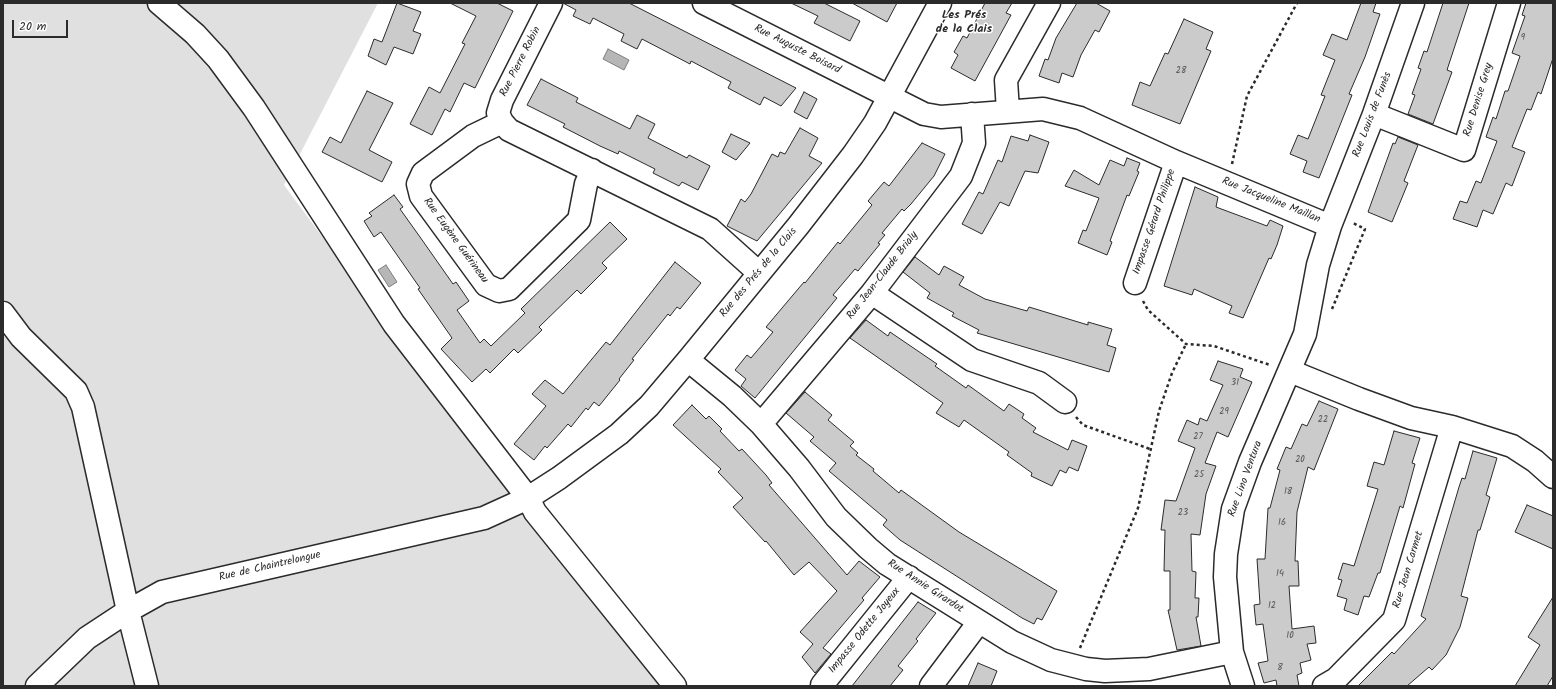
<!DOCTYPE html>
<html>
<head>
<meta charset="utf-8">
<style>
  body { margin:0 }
  #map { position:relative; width:1556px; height:689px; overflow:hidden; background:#fff; font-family:Kalam,sans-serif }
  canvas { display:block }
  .frame { position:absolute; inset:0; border:4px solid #2b2b2b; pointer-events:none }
  .scale { position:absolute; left:12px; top:20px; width:56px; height:18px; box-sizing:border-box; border:2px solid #2b2b2b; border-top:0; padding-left:5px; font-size:12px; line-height:14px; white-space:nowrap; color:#2b2b2b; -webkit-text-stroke:3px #fff; paint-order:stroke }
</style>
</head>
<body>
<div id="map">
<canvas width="1556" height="689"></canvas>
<div class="frame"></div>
<div class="scale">20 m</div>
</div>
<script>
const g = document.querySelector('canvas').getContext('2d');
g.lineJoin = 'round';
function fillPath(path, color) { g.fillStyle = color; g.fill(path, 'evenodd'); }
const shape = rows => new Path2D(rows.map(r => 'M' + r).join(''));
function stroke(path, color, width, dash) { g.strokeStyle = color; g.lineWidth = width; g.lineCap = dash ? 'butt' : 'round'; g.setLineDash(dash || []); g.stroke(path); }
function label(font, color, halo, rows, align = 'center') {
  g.font = font + ' Kalam,sans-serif'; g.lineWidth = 3; g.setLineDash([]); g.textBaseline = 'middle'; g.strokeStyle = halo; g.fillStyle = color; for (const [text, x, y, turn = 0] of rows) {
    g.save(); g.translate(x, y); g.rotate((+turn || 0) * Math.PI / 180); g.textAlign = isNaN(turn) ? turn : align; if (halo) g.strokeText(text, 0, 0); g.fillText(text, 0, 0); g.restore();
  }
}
fillPath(shape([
  [3,3,378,3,284,185,525,511,661,686,3,686]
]), '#e0e0e0');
const water = shape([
  [608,49,629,60,624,70,603,59,608,49],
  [386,265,397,282,389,287,378,270,386,265]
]);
fillPath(water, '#b6b6b6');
stroke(water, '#7e7e7e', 1);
const building = shape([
  [397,3,421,12,413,31,421,34,413,54,394,47,386,65,368,56,374,39,382,42,397,3],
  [450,3,497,3,513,11,475,88,464,83,450,112,445,109,432,135,410,124,429,87,440,93,465,44,462,43,476,16,450,3],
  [563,3,629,3,796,88,781,106,764,97,760,105,728,88,731,82,691,61,690,64,642,39,637,49,621,41,624,34,593,18,590,24,573,16,576,10,563,3],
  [791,3,824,3,860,21,850,41,814,23,818,16,791,3],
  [852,3,897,3,887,22,852,3],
  [985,3,1012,3,1006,13,1011,15,975,81,951,68,958,55,954,52,963,36,967,38,985,3],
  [1077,3,1096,3,1110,11,1099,32,1095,30,1081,55,1073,77,1062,73,1059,83,1039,76,1045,59,1048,60,1056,38,1077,3],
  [1361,3,1376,3,1373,12,1380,14,1365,57,1349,94,1352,95,1319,178,1303,172,1307,161,1290,154,1298,135,1308,139,1325,96,1321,95,1335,60,1323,55,1332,34,1347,40,1361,3],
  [1443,3,1469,3,1447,70,1452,72,1433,124,1408,114,1415,95,1412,94,1421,69,1418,68,1424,51,1427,52,1443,3],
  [1526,3,1553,3,1553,58,1541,94,1538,92,1531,110,1527,109,1512,147,1525,152,1512,186,1506,183,1493,214,1483,210,1477,227,1453,219,1460,201,1467,203,1476,181,1481,183,1497,141,1486,137,1493,117,1496,119,1505,91,1508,91,1520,56,1512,53,1525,16,1522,15,1526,3],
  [1184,19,1213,32,1206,49,1211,51,1180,124,1132,105,1140,82,1150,86,1165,53,1168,54,1184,19],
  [541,79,578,98,576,102,630,129,637,115,655,124,648,138,687,158,689,155,710,166,698,190,682,182,679,186,653,173,655,169,619,151,618,154,600,146,563,127,565,124,527,105,541,79],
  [367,91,393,103,369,150,392,162,382,182,322,152,330,137,341,143,367,91],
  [804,92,817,99,807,119,794,112,804,92],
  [800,128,818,138,809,156,822,163,757,241,727,226,741,199,745,202,751,194,772,154,778,157,780,152,785,154,800,128],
  [731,134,750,143,736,160,722,152,731,134],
  [1030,135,1049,142,1038,173,1025,171,1009,206,1000,202,982,234,962,224,979,192,983,194,998,160,1002,162,1011,136,1028,141,1030,135],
  [1398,137,1418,145,1404,181,1408,183,1392,222,1368,212,1393,143,1395,144,1398,137],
  [922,143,945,154,934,176,911,204,904,211,902,209,882,233,885,235,878,243,880,244,858,271,855,269,833,295,837,298,755,398,741,386,746,379,735,370,747,355,751,358,773,332,766,327,804,282,805,283,838,242,840,244,872,205,868,201,884,182,889,186,922,143],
  [1127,158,1140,163,1137,171,1139,172,1129,196,1127,195,1110,241,1112,242,1107,255,1078,243,1083,230,1086,231,1099,198,1065,186,1074,170,1099,185,1110,160,1124,166,1127,158],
  [1195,187,1218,197,1216,207,1267,226,1270,220,1283,226,1277,245,1271,259,1269,258,1243,318,1229,313,1232,306,1194,289,1192,295,1164,286,1195,187],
  [394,195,403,207,400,209,420,237,453,284,456,282,469,301,457,310,480,343,484,339,491,346,525,313,521,309,610,222,627,239,602,263,607,268,581,294,577,290,539,327,542,330,518,353,514,349,490,373,486,369,472,382,441,349,452,338,418,289,420,288,381,232,374,237,364,221,372,216,369,213,394,195],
  [915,257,939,275,944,266,964,277,959,285,985,299,1027,311,1029,307,1088,325,1088,322,1112,329,1107,345,1116,348,1109,372,977,333,979,330,952,316,954,313,927,298,930,293,903,272,915,257],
  [675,262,701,283,680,309,677,307,670,316,668,314,632,359,634,360,619,379,620,380,599,406,594,402,588,410,586,408,571,427,568,424,547,448,545,446,534,460,514,444,546,406,532,394,545,380,563,394,606,342,610,345,675,262],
  [866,320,888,336,890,332,937,364,935,366,966,388,968,385,1004,411,1009,404,1024,414,1022,418,1036,428,1033,432,1068,450,1072,440,1087,446,1078,471,1069,467,1066,473,1060,470,1052,486,1031,476,1032,473,1007,455,1009,452,964,420,959,427,936,413,943,403,850,338,866,320],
  [1218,361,1243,369,1240,377,1252,382,1228,437,1217,432,1205,463,1216,466,1206,494,1200,535,1191,534,1192,571,1196,572,1195,598,1199,598,1198,617,1196,617,1201,646,1177,650,1168,610,1170,610,1170,571,1164,571,1165,530,1161,530,1165,500,1176,501,1195,448,1178,441,1187,420,1198,425,1200,418,1207,421,1223,385,1210,380,1218,361],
  [805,392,832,415,828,420,854,442,850,446,858,453,856,455,874,469,873,471,899,493,901,490,959,532,1057,591,1042,620,1037,618,1034,624,1022,618,900,540,883,525,887,520,829,471,836,463,810,441,814,437,786,413,805,392],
  [1319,401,1338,409,1314,470,1308,467,1297,512,1295,561,1298,561,1299,586,1289,586,1292,629,1314,626,1316,643,1307,644,1311,660,1300,663,1302,673,1297,675,1299,686,1277,686,1276,680,1264,683,1258,663,1268,661,1263,624,1256,625,1254,605,1260,604,1257,559,1265,559,1268,508,1270,508,1280,470,1277,469,1286,447,1291,449,1302,424,1307,426,1319,401],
  [692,405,706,419,709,416,722,429,720,431,739,451,742,449,766,475,772,483,769,485,847,575,859,561,880,577,862,598,864,600,823,648,831,654,815,673,802,657,813,644,800,632,837,591,809,562,794,575,766,541,765,542,733,507,743,498,718,472,721,469,673,425,692,405],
  [1394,431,1420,438,1412,463,1415,464,1403,508,1400,506,1380,573,1378,573,1369,597,1364,596,1358,615,1344,610,1347,599,1337,596,1342,580,1338,579,1343,563,1354,566,1378,489,1367,486,1374,462,1384,465,1394,431],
  [1473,451,1497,458,1486,495,1490,497,1480,530,1478,530,1461,596,1468,598,1460,627,1446,655,1432,670,1429,667,1407,686,1358,686,1392,652,1394,654,1426,619,1421,616,1459,487,1462,478,1465,479,1473,451],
  [1527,505,1553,516,1553,549,1515,532,1527,505],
  [1553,597,1553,676,1547,686,1515,686,1540,645,1528,637,1553,597],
  [918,602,936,613,916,639,918,641,898,666,903,670,890,686,852,686,918,602],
  [978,663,997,671,991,686,968,686,978,663]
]);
fillPath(building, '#cbcbcb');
stroke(building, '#2b2b2b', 1);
const minor = shape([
  [159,3,195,34,218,59,254,108,394,324,528,498,535,512,675,686],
  [551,3,502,100,498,113,502,122,509,130,710,229,759,273],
  [704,3,924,114,941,117,1043,109,1080,118,1176,162,1330,226],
  [1008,111,1006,80,1049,3],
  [1374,114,1464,150,1509,3],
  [502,122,473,136,423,173,418,184,421,196,486,285,499,291,509,289,579,220,586,184,592,170],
  [1135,283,1176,162],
  [872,293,972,360,1039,383,1065,402],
  [3,313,21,337,76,391,83,407,128,611,147,686],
  [688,360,732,396,761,424,799,468,836,517,868,548,887,564,1012,642,1051,660,1086,669,1105,671,1149,669,1232,652],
  [1290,371,1359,399,1411,418,1452,427,1512,446,1535,461,1553,477],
  [761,424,872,293,961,176,974,143,972,114],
  [822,685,909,577],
  [37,686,87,638,128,611,162,592,484,518,528,498,559,478,619,434,649,406,688,360,798,226,853,155,875,123,940,3],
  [931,686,979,622],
  [1243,686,1232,652,1225,577,1226,554,1233,509,1250,462,1305,334,1318,265,1330,226,1374,114,1413,3],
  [1324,686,1336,679,1394,620,1452,427]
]);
stroke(minor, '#2b2b2b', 25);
stroke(shape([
  [1232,164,1247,96,1297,3],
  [1143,301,1148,310,1186,344,1214,346,1270,365],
  [1332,309,1365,229,1353,223],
  [1076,417,1083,425,1150,449],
  [1080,648,1138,508,1159,411,1172,373,1186,344]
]), '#2b2b2b', 2.5, [3, 3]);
stroke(minor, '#fff', 22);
label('9px', '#535353', null, [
  ["9",1523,38],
  ["28",1181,71],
  ["31",1235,383],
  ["29",1224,412],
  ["22",1323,420],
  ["27",1198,437],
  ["20",1300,460],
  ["25",1199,475],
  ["18",1288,492],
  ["23",1183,513],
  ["16",1282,523],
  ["14",1280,574],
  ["12",1272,606],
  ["10",1290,636],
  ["8",1280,668]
]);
label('11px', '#2b2b2b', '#fff', [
  ["Rue Auguste Boisard",797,50,27],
  ["Rue Pierre Robin",521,62,-63],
  ["Rue Denise Grey",1479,100,-73],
  ["Rue Louis de Funès",1373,115,-69],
  ["Rue Jacqueline Maillan",1271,201,22],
  ["Impasse Gérard Philippe",1155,222,-71],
  ["Rue Eugène Guérineau",455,241,54],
  ["Rue des Prés de la Clais",759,273,-50],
  ["Rue Jean-Claude Brialy",883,276,-52],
  ["Rue Lino Ventura",1246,479,-70],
  ["Rue de Chaintrelongue",270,567,-13],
  ["Rue Jean Carmet",1409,570,-73],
  ["Rue Annie Girardot",925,587,33],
  ["Impasse Odette Joyeux",865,631,-51]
]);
label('bold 12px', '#2b2b2b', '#fff', [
  ["Les Prés",964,16],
  ["de la Clais",964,30]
]);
</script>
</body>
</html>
